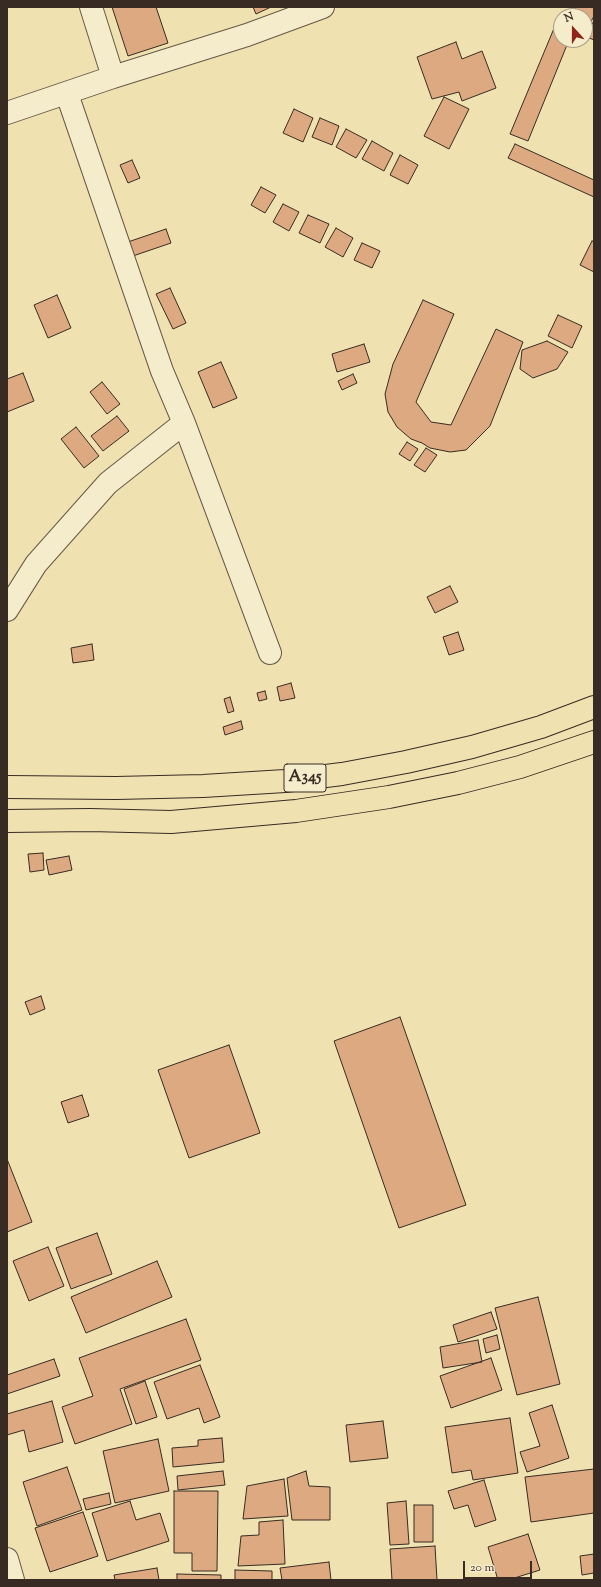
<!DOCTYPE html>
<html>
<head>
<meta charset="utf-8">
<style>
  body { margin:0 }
  #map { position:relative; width:601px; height:1587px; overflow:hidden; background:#f0e2b0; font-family:"Sorts Mill Goudy",serif }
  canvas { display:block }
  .frame { position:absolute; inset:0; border:8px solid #372b24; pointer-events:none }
  .north { position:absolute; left:553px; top:8px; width:40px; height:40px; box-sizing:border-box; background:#f5eccc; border:1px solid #a99f89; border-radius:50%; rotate:339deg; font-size:11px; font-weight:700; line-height:16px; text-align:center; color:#372b24 }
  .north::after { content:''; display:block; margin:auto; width:14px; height:18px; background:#8f2418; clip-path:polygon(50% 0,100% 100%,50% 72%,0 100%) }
  .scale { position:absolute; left:463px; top:1561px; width:69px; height:18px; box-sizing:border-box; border:2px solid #372b24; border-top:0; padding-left:5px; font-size:12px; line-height:14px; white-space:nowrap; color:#372b24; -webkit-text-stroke:3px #f5eccc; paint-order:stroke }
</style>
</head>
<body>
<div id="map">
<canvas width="601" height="1587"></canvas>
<div class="frame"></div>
<div class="north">N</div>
<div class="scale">20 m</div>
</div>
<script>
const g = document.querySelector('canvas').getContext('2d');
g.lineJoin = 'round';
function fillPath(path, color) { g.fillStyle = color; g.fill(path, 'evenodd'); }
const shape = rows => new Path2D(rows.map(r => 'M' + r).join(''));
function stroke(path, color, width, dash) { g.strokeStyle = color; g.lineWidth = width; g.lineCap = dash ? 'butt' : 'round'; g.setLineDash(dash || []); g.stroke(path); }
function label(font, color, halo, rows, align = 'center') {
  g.font = font + ' "Sorts Mill Goudy",serif'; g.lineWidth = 3; g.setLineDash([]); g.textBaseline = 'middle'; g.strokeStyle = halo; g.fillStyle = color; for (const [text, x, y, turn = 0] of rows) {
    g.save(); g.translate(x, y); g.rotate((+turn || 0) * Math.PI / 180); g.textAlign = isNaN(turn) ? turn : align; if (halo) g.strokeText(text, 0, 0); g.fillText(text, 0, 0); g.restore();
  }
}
const building = shape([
  [112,7,156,7,168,43,128,56,112,7],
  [253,7,271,7,256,14,253,7],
  [576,7,594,7,594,16,587,29,585,28,585,16,571,16,576,7],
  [594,20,594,40,587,37,594,20],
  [555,26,561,28,561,40,569,40,528,141,510,134,555,26],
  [456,42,462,59,482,51,496,88,462,101,459,92,432,99,417,57,456,42],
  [444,97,469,109,449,149,424,136,444,97],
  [294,109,313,118,303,142,283,133,294,109],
  [320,118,339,126,332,145,312,137,320,118],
  [346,129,367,140,356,158,336,147,346,129],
  [372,141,393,153,384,171,362,159,372,141],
  [515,144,594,180,594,197,508,158,515,144],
  [400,155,418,165,408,184,390,175,400,155],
  [132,160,140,178,128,183,120,165,132,160],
  [261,187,276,195,265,213,251,205,261,187],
  [283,204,299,212,289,231,273,222,283,204],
  [308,215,329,224,320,243,299,233,308,215],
  [336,228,353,238,343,257,325,247,336,228],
  [166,229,171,243,127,258,122,244,166,229],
  [592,241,594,242,594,272,580,265,592,241],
  [362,243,380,251,372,268,354,260,362,243],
  [170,288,186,323,173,329,156,294,170,288],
  [57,295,71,328,48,338,34,305,57,295],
  [423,300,454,314,416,402,431,422,451,425,496,329,523,342,490,426,466,450,450,452,430,448,422,443,411,439,397,427,388,412,385,394,393,364,423,300],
  [558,315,582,326,572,348,548,336,558,315],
  [547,341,568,352,557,369,533,378,520,369,522,350,547,341],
  [364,344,370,362,337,372,332,354,364,344],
  [221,362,237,398,213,408,198,372,221,362],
  [23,373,34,401,7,412,7,379,23,373],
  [353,374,357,383,342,390,338,381,353,374],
  [102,382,120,404,107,414,90,392,102,382],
  [117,416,129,431,103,451,91,436,117,416],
  [76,427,99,456,84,468,61,439,76,427],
  [407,442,418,449,410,461,399,454,407,442],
  [426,448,437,455,425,472,414,465,426,448],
  [450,586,458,602,435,613,427,597,450,586],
  [458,632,464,650,449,655,443,637,458,632],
  [92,644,94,660,73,663,71,648,92,644],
  [291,683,295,698,280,701,277,687,291,683],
  [265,691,267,699,259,701,257,693,265,691],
  [230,697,234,711,228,713,224,699,230,697],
  [241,721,243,729,225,735,223,727,241,721],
  [43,853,44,870,30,872,28,854,43,853],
  [69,856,72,870,49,875,46,860,69,856],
  [41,996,45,1009,30,1015,25,1002,41,996],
  [400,1017,466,1205,399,1228,334,1041,400,1017],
  [229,1045,260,1133,189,1158,158,1070,229,1045],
  [82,1095,89,1116,68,1123,61,1102,82,1095],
  [7,1159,32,1222,7,1232,7,1159],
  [97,1233,112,1274,71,1289,56,1248,97,1233],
  [48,1247,64,1286,29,1301,13,1261,48,1247],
  [157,1261,172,1297,86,1333,71,1297,157,1261],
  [538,1297,560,1384,517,1395,495,1308,538,1297],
  [491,1312,497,1329,458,1342,453,1325,491,1312],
  [186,1319,201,1360,120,1389,132,1424,75,1444,62,1407,93,1396,79,1358,186,1319],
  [497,1335,500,1349,486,1353,483,1339,497,1335],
  [478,1340,482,1362,443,1368,440,1347,478,1340],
  [491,1358,502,1390,451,1408,440,1376,491,1358],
  [54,1359,60,1376,7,1394,7,1375,54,1359],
  [200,1365,220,1417,204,1423,199,1408,167,1419,154,1382,200,1365],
  [145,1381,157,1417,136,1424,124,1389,145,1381],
  [52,1401,63,1442,29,1452,24,1430,7,1435,7,1414,52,1401],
  [552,1405,569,1458,527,1472,520,1452,540,1446,529,1413,552,1405],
  [510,1418,518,1473,473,1480,471,1470,452,1473,445,1427,510,1418],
  [383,1421,388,1458,350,1462,346,1425,383,1421],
  [222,1438,224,1462,173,1467,172,1448,198,1446,198,1440,222,1438],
  [158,1439,169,1491,115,1503,103,1451,158,1439],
  [67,1467,82,1510,37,1526,23,1482,67,1467],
  [594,1469,594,1513,531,1522,525,1477,594,1469],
  [223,1471,225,1485,178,1490,177,1476,223,1471],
  [306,1471,309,1486,330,1487,330,1520,292,1520,287,1478,306,1471],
  [284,1479,288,1516,243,1519,247,1486,284,1479],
  [484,1480,496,1520,475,1527,468,1505,454,1509,448,1491,484,1480],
  [174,1491,218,1491,217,1571,192,1571,192,1553,174,1553,174,1491],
  [109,1493,111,1504,86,1510,83,1499,109,1493],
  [130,1501,136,1520,160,1513,169,1541,107,1561,92,1513,130,1501],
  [406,1501,409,1544,390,1545,387,1503,406,1501],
  [414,1505,433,1505,433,1542,414,1542,414,1505],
  [83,1512,98,1556,50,1572,35,1528,83,1512],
  [283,1520,285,1564,238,1566,241,1536,259,1535,259,1522,283,1520],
  [528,1534,540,1570,508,1580,498,1580,488,1547,528,1534],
  [435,1546,437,1580,392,1580,390,1549,435,1546],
  [594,1554,594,1573,582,1575,580,1556,594,1554],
  [329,1562,331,1580,282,1580,280,1568,329,1562],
  [157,1568,159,1580,115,1580,114,1575,157,1568],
  [235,1570,272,1571,272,1580,235,1580,235,1570],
  [177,1574,221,1575,221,1580,177,1580,177,1574]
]);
fillPath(building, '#dda981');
stroke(building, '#372b24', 1);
const minor = shape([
  [91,7,113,77],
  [7,113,113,77,247,35,323,7],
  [184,423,270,653],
  [7,610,36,564,108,483,184,423,162,371,67,94],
  [7,1559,13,1580]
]);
const highway = shape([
  [7,787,116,788,203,786,285,781,342,774,406,762,472,747,541,727,594,707],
  [7,821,90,820,171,822,296,811,389,797,458,783,520,767,594,742]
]);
stroke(minor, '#655947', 24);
stroke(highway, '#372b24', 24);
stroke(minor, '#f5eccc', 22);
stroke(highway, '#f0e2b0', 22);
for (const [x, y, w] of [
  [305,778,42]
]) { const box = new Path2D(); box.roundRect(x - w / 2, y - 14, w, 28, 3); g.fillStyle = '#f5eccc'; g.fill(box); stroke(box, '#372b24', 1); }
label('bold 16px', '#372b24', null, [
  ["A345",305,778]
]);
</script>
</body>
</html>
